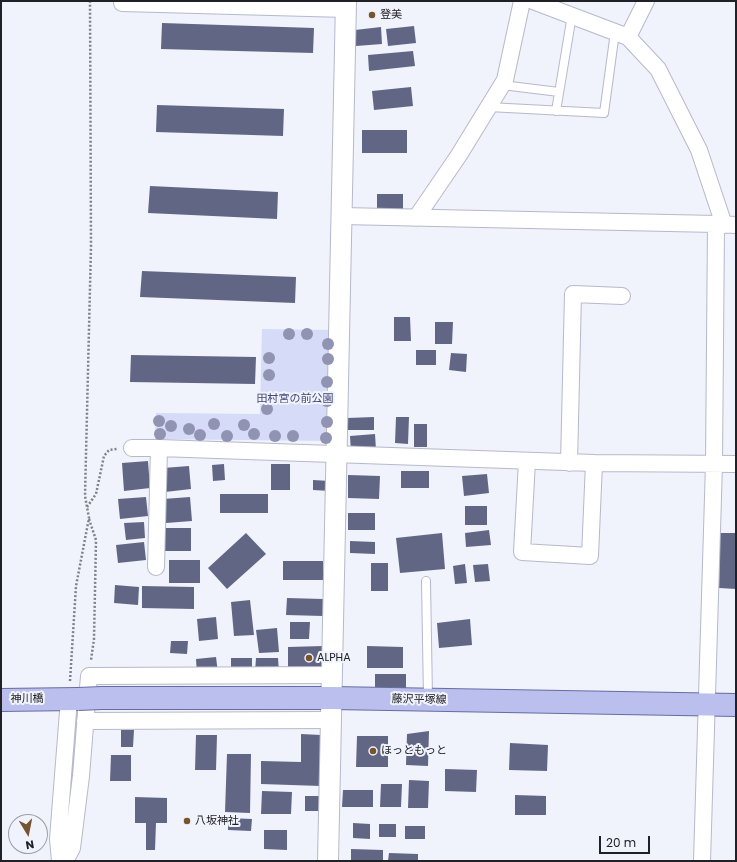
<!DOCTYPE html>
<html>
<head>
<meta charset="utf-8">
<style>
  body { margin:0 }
  #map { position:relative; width:737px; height:862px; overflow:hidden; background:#f0f2fc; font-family:Poppins,sans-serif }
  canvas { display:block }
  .frame { position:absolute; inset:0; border:2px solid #202127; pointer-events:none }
  .north { position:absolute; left:8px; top:814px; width:40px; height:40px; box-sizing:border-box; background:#f0f2fc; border:1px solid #9d9ea7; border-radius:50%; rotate:170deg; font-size:11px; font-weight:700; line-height:16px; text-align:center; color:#202127 }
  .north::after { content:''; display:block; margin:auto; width:14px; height:18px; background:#77542d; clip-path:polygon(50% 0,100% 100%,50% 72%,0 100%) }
  .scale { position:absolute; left:599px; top:836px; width:51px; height:18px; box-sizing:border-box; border:2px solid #202127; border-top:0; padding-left:5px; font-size:12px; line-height:14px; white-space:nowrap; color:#202127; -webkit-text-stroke:3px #f0f2fc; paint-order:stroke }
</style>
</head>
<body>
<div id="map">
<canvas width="737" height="862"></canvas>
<div class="frame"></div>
<div class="north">N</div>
<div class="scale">20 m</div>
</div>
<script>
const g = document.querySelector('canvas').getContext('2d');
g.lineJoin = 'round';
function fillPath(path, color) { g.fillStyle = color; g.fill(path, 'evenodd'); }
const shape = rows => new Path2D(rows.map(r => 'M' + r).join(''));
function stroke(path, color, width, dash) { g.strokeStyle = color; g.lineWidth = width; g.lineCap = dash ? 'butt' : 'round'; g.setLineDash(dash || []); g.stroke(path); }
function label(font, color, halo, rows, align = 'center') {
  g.font = font + ' Poppins,"Noto Sans JP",sans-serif'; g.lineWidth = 4; g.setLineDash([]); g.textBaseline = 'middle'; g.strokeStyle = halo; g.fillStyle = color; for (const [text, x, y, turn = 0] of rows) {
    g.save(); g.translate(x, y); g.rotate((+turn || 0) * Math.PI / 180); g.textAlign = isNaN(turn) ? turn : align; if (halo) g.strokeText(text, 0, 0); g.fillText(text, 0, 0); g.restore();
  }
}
fillPath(shape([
  [262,329,331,330,330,441,155,439,156,413,260,414]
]), '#d6dbf7');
fillPath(shape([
  [162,23,314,28,313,53,161,49],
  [414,26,416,43,388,46,386,29],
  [381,27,382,44,356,46,355,30],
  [413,51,415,66,369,71,368,55],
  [411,87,413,106,374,110,372,91],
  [157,105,284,109,283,136,156,132],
  [362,130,407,130,407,153,362,153],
  [150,186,278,192,277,219,148,213],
  [377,194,403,194,403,212,377,212],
  [142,271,296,277,295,303,140,297],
  [394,317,410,317,411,341,394,341],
  [435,322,453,322,452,344,435,344],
  [416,350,436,350,436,365,416,365],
  [451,353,467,354,466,372,449,370],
  [131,355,256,357,255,384,130,382],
  [374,417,374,430,347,430,347,418],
  [396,417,409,417,408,444,395,443],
  [414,424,427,424,427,447,414,447],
  [375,434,376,450,351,452,350,436],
  [148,461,150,488,124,491,122,463],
  [224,464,225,480,213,481,212,465],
  [271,464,290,464,290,490,271,490],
  [189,466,191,489,165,492,163,468],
  [401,471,429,471,429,488,401,488],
  [487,474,489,493,464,496,462,476],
  [348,475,380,476,379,499,348,498],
  [313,480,330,481,330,491,313,490],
  [220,494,268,494,268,513,220,513],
  [146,497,148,516,120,519,118,499],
  [190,497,192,521,166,523,163,499],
  [465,506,487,506,487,525,465,525],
  [348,513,375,513,375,530,348,530],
  [144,522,145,538,126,540,124,523],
  [165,528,191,528,191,551,165,551],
  [489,530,491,545,466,547,465,533],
  [246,533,266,554,227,589,208,568],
  [442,533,445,569,400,573,396,538],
  [720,533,736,533,736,589,719,588],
  [350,541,375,542,375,554,350,553],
  [144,542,146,560,118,563,116,545],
  [169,560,200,560,200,583,169,583],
  [283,561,323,561,323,580,283,580],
  [371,563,388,563,388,591,371,591],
  [465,564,467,583,455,584,453,566],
  [488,564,490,581,475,582,473,565],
  [115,585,139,587,138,605,114,603],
  [142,586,194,587,194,609,142,608],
  [287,598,323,599,323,616,286,615],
  [250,600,254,635,234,636,231,602],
  [216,617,218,639,199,641,197,619],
  [470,619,472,645,439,648,437,623],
  [290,622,310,622,309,639,290,639],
  [277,628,279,652,259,653,256,630],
  [171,641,188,641,187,654,170,653],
  [323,646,322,670,288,670,288,647],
  [367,646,403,647,403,668,367,668],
  [216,657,218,673,197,675,196,659],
  [231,658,252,658,252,672,231,672],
  [256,658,278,658,279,672,255,672],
  [375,674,406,674,406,688,375,687],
  [121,730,134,730,133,747,121,747],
  [429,731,428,766,406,765,407,734],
  [301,734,321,735,321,786,261,784,261,761,301,762],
  [196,735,217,735,216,770,195,770],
  [357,736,388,736,388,767,356,767],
  [510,743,548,745,547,771,509,770],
  [227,754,251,754,250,813,225,812],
  [111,755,131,755,131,781,110,781],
  [445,769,477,770,476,792,445,791],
  [409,780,429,781,428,808,408,808],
  [381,784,402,784,401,807,380,807],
  [343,790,373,790,373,807,342,807],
  [262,791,292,792,291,814,261,814],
  [515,795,546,796,546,815,515,815],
  [305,796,320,796,319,811,305,811],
  [135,797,167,798,167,823,156,823,155,850,146,850,146,823,135,823],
  [228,818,252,819,251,831,228,830],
  [353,823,370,824,370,839,353,838],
  [379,824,396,824,396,837,379,837],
  [405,826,425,826,425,839,405,839],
  [264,830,287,830,287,850,264,849],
  [351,849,383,850,383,861,351,861],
  [389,853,418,854,418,861,388,861]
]), '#626685');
const service = shape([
  [502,85,559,92],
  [488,107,604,113,615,32],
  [556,111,572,15],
  [426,581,428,698]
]);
const minor = shape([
  [533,1,628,37,658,69,699,150,724,225],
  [122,3,346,9],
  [628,37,646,1],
  [342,216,716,224],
  [416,218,459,155,505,80,522,1],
  [132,448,159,448],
  [527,461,522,552,590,556,594,463],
  [569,463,573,294,622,296],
  [156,567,159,448,594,463,736,464],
  [85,721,331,720],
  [60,861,58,839,69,699],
  [65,861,72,848,81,776,89,676,332,675],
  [702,861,714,464,716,224,736,225]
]);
const tertiary = shape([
  [328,861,346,1]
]);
const primary = shape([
  [102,698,332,698,736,705],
  [1,700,78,699]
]);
stroke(service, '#b6b9c9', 10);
stroke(minor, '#b6b9c9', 18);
stroke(tertiary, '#b6b9c9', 22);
stroke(primary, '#666ca1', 24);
stroke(shape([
  [87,507,96,494,104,456,109,450,117,449],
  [89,519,96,540,94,639,91,660],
  [70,681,76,586,89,518,85,496,91,246,90,1]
]), '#7f8188', 2.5, [2, 2]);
stroke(service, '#fff', 8);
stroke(minor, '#fff', 16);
stroke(tertiary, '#fff', 20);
stroke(primary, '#babfee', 22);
const primaryBridge = shape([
  [78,699,102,698]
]);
stroke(primaryBridge, '#666ca1', 24, []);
stroke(primaryBridge, '#babfee', 22);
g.fillStyle = '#9093b2';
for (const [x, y] of [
  [289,334],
  [307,334],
  [328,344],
  [269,358],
  [328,359],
  [269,375],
  [327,382],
  [327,401],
  [267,409],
  [159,421],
  [327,422],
  [214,424],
  [244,425],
  [171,426],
  [189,429],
  [160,434],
  [254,434],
  [200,435],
  [227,436],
  [275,436],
  [293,436],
  [326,438]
]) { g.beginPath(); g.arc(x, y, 6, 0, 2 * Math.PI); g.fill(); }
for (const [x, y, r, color] of [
  [372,15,4,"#77542d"],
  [309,658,4,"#77542d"],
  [373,751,4,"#77542d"],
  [187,821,4,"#77542d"]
]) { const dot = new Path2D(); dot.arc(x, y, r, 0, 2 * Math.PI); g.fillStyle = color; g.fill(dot); stroke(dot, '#f0f2fc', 1.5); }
label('11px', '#202127', '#f0f2fc', [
  ["登美",380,15],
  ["ALPHA",317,658],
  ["ほっともっと",381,751],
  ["八坂神社",195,821]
], 'left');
label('11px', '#424676', '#f0f2fc', [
  ["田村宮の前公園",295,399]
]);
label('11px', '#202127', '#f0f2fc', [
  ["神川橋",27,699],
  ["藤沢平塚線",419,700,1]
]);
</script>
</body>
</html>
